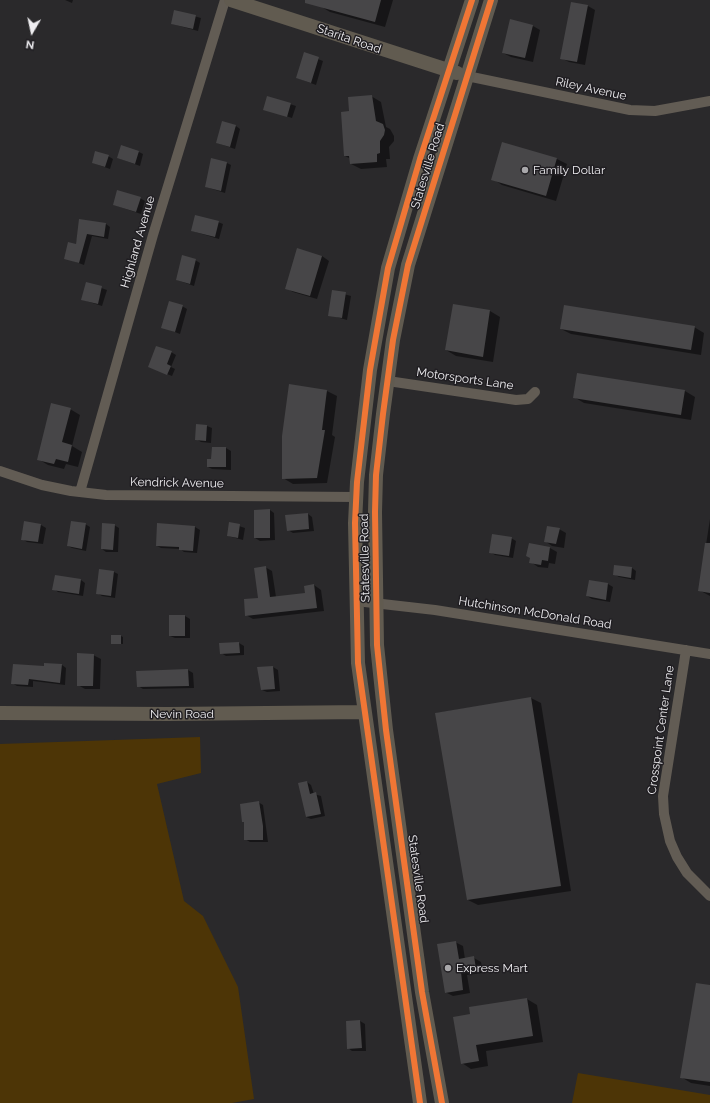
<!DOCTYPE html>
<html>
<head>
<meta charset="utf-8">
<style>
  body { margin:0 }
  #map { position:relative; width:710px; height:1103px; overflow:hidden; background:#2a292b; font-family:Raleway,sans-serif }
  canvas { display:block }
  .north { position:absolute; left:12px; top:12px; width:40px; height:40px; -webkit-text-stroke:3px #201e22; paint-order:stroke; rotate:189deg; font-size:11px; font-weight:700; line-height:16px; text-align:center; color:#eeedf0 }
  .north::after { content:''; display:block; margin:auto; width:14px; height:18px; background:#eeedf0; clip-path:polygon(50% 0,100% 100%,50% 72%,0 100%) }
</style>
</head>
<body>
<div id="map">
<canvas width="710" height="1103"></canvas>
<div class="north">N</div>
</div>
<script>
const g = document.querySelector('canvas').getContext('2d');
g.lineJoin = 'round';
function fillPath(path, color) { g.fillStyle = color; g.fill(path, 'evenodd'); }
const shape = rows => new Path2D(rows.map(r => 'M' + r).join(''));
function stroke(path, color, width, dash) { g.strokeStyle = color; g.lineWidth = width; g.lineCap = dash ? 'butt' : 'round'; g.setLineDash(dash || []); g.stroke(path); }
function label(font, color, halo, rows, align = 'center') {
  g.font = font + ' Raleway,sans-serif'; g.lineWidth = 3; g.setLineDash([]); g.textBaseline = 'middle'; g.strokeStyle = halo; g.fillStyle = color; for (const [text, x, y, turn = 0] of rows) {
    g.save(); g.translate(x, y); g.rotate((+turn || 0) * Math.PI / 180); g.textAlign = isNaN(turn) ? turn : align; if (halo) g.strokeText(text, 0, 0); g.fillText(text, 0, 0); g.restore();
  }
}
fillPath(shape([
  [200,737,201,773,157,784,184,901,203,916,238,987,254,1099,232,1103,0,1103,0,744],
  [578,1073,710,1095,710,1103,572,1103]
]), '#4d3506');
fillPath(shape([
  [65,0,73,0,72,3],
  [322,0,393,0,385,27,330,12,320,6],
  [572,3,588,6,595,10,585,65,569,62,561,58],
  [175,11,201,18,198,31,172,24],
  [533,26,540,30,533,62,511,57,503,53],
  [305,54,323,61,316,85,297,78],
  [371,96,381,102,386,127,390,129,394,136,394,141,389,147,390,159,386,159,387,167,361,169,351,164,351,159,345,156,350,112],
  [268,97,296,106,292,118,264,109],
  [236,126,240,129,235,149,217,143],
  [503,143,557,159,567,164,556,201,502,185,493,179],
  [139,152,143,154,140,166,118,158],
  [108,156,113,159,110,169,93,163],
  [227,163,231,165,225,193,206,187],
  [140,198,145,201,141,214,114,205],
  [80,220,106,224,110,227,108,239,92,236,84,265,65,258,76,245],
  [218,222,223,224,219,239,192,231],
  [322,256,329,261,317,299,293,292,286,288],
  [195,260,200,263,194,286,177,280],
  [87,283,107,290,102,306,83,300],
  [333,291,351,296,347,320,329,315],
  [454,305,490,311,500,317,493,362,456,356,446,350],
  [182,306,187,309,180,334,162,327],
  [694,327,704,333,701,355,571,334,561,329],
  [171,352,176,355,171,367,175,369,172,376,149,367],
  [327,391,337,396,332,435,335,437,327,483,293,484,283,478],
  [685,391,695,397,691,420,584,403,574,397],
  [70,409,80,415,72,446,82,452,78,467,66,464,64,469,48,465,38,459],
  [207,426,212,428,211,443,201,442,196,439],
  [212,448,226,448,231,451,231,470,212,469,208,467,212,460],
  [270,510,274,513,275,540,260,541,255,538],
  [308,514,312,517,314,531,293,533,288,530],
  [710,519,710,596,699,590],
  [25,523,41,525,46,528,43,544,27,542,22,539],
  [230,523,245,528,243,540,228,536],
  [85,524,90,527,86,551,72,548,68,546],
  [158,524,195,527,200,530,197,553,184,552,180,549,161,548,157,546],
  [114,525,119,528,118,552,106,552,102,549],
  [559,529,566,533,564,548,552,546,545,541],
  [511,538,516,541,513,558,495,555,490,552],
  [530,544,550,548,557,552,555,564,549,563,548,568,538,567,531,562],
  [265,567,272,571,276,597,306,594,314,585,321,590,324,611,253,619,246,615,259,599],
  [632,568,636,571,635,580,619,577,614,574],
  [114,572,118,574,115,598,102,596,97,593],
  [81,580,85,583,83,596,58,592,54,589],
  [589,581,608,584,613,587,610,602,592,599,587,596],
  [185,616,190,619,190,638,175,638,170,636],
  [121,636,123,637,123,644,112,643],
  [239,643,244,646,244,655,226,656,221,653,221,644],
  [93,655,101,659,100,689,85,689,78,685],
  [62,665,66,668,65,685,33,681,33,687,17,686,12,683,45,667],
  [273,667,278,670,280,691,267,692,262,690],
  [188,670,193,673,194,688,143,689,138,686,137,672],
  [531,698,541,703,571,891,478,905,468,900,436,713],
  [307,782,311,785,314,794,321,796,325,816,311,819,306,817],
  [258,802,263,805,268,842,250,842,245,839],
  [455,942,463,946,465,959,474,958,481,962,483,973,467,975,470,993,453,996,445,992],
  [710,986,710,1086,691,1083,681,1077],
  [527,999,537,1005,543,1042,486,1051,488,1066,471,1069,462,1063,471,1015],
  [360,1021,365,1024,366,1051,352,1051,348,1048,347,1022]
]), '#0007');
fillPath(shape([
  [305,0,381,0,375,22,305,3],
  [571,2,588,5,577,62,560,59],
  [174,10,196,15,193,29,171,24],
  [510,19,533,25,525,58,502,53],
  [304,52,319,57,311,83,296,78],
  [372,95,376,121,383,124,385,130,384,135,380,141,380,153,377,154,377,162,350,164,349,156,344,156,341,112,349,111,348,97],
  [267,96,291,103,287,117,263,110],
  [222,121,236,125,230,147,216,143],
  [502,142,557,158,546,196,491,180],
  [121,145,139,151,135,164,117,158],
  [95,151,109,155,105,167,92,163],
  [211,158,227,162,221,191,205,187],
  [117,190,141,197,136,212,113,205],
  [195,215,219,221,215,237,191,231],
  [79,219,106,223,104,237,87,234,79,263,64,259,68,242,76,244],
  [297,248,322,256,310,296,285,289],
  [182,255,196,259,190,284,176,280],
  [86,282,102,286,98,304,81,300],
  [332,290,346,292,342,318,328,316],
  [169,301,183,305,175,332,161,328],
  [453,304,490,310,483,357,445,350],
  [564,305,695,326,691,350,560,329],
  [156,346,172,351,167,364,171,366,167,375,148,367],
  [577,373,685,390,681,415,573,398],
  [289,384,327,390,322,430,325,430,317,478,282,479,282,436],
  [51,403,71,408,62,442,72,445,68,462,56,459,54,464,37,460],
  [196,424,207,425,206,441,195,440],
  [212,447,226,447,226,467,207,467,207,459,211,459],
  [270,509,270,538,254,538,254,510],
  [308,513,309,529,287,531,285,515],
  [24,521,41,524,38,542,21,540],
  [71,521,86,523,82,549,67,546],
  [229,522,240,524,238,538,227,536],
  [102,523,115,524,113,550,101,549],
  [157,523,195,526,193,551,179,550,179,547,156,546],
  [547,526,560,528,556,544,544,542],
  [492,534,512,537,509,556,489,553],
  [529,543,550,547,548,561,542,560,541,565,529,563,530,558,526,556],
  [705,543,710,543,710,593,698,591],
  [614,565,632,567,631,578,613,575],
  [266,566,270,597,305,593,304,586,314,584,317,608,245,616,244,599,258,598,254,568],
  [99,569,114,571,111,596,96,594],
  [55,575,81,579,79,594,52,590],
  [589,580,608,583,606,600,586,596],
  [169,615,185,615,185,636,169,636],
  [111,635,121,635,121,644,111,644],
  [239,642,240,653,220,654,219,643],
  [77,653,94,654,93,686,77,686],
  [44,663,62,664,60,683,29,679,28,685,11,684,13,664,44,666],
  [273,666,275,689,261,690,257,667],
  [188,669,189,686,137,687,136,671],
  [531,697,561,886,467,900,435,713],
  [307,781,310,794,316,792,321,814,306,817,298,783],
  [259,801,263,826,263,840,244,840,244,822,242,822,240,804],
  [456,941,459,959,474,956,476,969,461,972,463,990,445,993,437,944],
  [696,983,710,985,710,1082,680,1078],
  [527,998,533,1036,476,1045,479,1061,461,1064,453,1017,470,1014,469,1007],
  [360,1020,362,1048,347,1049,346,1021]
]), '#474648');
stroke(shape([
  [467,76,630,110,655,111,710,101],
  [388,381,516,400,528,399,535,392],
  [0,471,42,485,71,491,106,495,356,497],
  [80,492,153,235,225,0],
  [356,601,435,610,710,654],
  [686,650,663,796,664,814,670,841,677,857,687,873,710,896]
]), '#625c54', 10);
stroke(shape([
  [231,0,457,73],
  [0,713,168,714,365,712],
  [420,1103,358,663,355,523,357,482,370,370,388,268,420,159,472,0],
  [442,1103,422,992,386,730,377,645,375,512,376,475,383,414,393,340,408,265,491,0]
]), '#615b50', 14);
stroke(shape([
  [420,1103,358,663,355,523,357,482,370,370,388,268,420,159,472,0],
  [442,1103,422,992,386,730,377,645,375,512,376,475,383,414,393,340,408,265,491,0]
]), '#f07635', 6);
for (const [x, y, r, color] of [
  [525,170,4,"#a9a8ab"],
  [448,968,4,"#a9a8ab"]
]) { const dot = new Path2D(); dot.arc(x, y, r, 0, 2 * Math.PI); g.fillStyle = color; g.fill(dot); stroke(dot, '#201e22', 1.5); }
label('12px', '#eeedf0', '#201e22', [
  ["Starita Road",349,39,19],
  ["Riley Avenue",591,89,12],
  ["Statesville Road",428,166,-73],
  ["Highland Avenue",138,242,-74],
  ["Motorsports Lane",465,379,8],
  ["Kendrick Avenue",177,483,1],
  ["Statesville Road",365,558,-91],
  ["Hutchinson McDonald Road",535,613,9],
  ["Nevin Road",182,714],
  ["Crosspoint Center Lane",661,730,-82],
  ["Statesville Road",418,879,82]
]);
label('12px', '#eeedf0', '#201e22', [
  ["Family Dollar",533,170],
  ["Express Mart",456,968]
], 'left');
</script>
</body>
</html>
